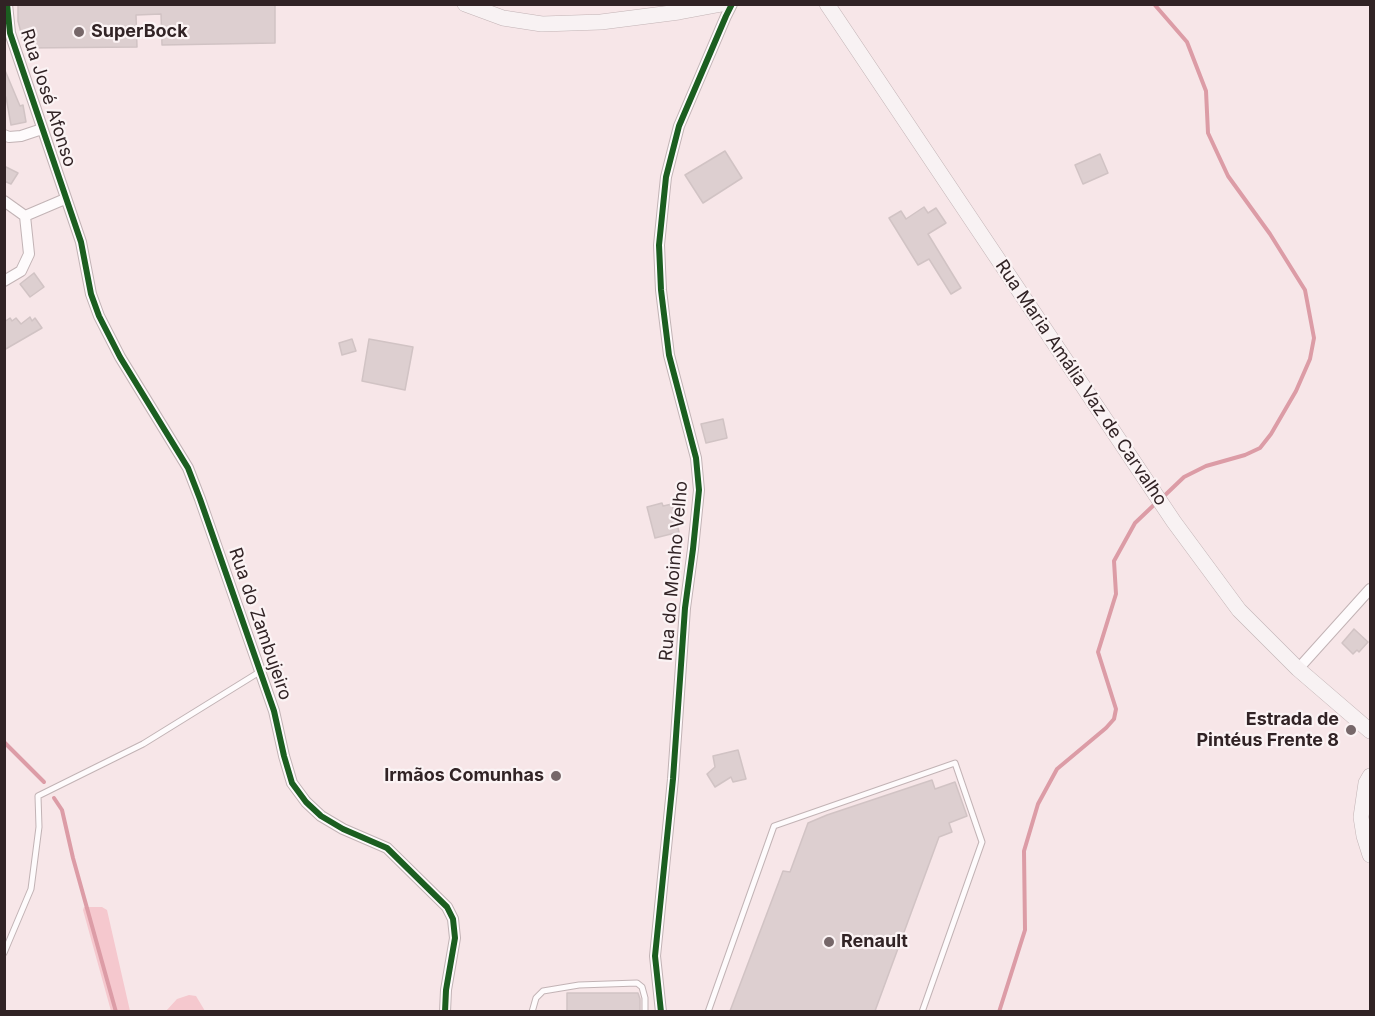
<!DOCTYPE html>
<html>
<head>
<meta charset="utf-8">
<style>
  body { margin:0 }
  #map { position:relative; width:1375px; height:1016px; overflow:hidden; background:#f7e6e8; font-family:Inter,sans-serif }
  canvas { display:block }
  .frame { position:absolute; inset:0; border:6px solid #312325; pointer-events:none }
</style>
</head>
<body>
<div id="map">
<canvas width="1375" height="1016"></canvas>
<div class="frame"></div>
</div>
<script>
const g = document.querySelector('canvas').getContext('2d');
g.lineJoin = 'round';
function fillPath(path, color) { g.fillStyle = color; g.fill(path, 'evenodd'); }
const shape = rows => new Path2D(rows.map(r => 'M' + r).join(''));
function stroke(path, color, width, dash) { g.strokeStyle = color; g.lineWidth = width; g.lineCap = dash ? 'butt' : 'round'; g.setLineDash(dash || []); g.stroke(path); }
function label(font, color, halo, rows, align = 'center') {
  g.font = font + ' Inter,sans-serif'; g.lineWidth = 4.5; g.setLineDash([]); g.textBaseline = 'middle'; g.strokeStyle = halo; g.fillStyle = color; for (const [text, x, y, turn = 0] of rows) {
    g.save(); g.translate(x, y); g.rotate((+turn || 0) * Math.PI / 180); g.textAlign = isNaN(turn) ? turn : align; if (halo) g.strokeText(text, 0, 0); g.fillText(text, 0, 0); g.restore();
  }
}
fillPath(shape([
  [84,907,102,907,107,910,130,1011,111,1011,83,910],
  [189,995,196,996,205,1011,166,1011,177,999]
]), '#f5c8ce');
stroke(shape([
  [1154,4,1187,42,1206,91,1208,133,1228,176,1270,234,1305,290,1314,338,1310,359,1296,391,1271,434,1260,448,1245,455,1206,466,1184,477,1162,498],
  [4,742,44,782],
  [54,798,62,810,73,858,116,1012],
  [999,1012,1025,930,1024,851,1038,804,1057,769,1106,728,1114,719,1116,709,1098,652,1116,594,1114,561,1135,523,1156,503]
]), '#dc9ca6', 4);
const building = shape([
  [18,4,275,4,275,43,162,45,161,14,136,15,137,47,25,48,18,21,18,4],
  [4,68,20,106,23,105,26,122,11,125,6,97,4,97,4,68],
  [725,151,742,178,703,203,685,175,725,151],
  [1100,154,1108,173,1083,184,1075,165,1100,154],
  [4,166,18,173,11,184,4,181,4,166],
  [924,207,928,213,936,208,946,223,928,234,961,288,951,294,929,259,918,265,889,218,901,211,906,219,924,207],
  [34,273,44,287,30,297,20,284,34,273],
  [30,317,32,321,35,318,42,328,4,350,4,322,10,318,12,321,16,318,21,324,30,317],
  [352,339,356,351,342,355,339,343,352,339],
  [369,339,413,347,405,390,362,381,369,339],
  [723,419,727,438,706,443,701,424,723,419],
  [662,503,663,506,672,504,679,532,655,538,647,507,662,503],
  [1354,629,1368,642,1359,652,1357,650,1353,654,1342,643,1354,629],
  [738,750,746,779,733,782,731,777,715,787,707,774,715,767,713,756,738,750],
  [932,780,935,789,955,782,967,816,949,823,952,832,939,837,875,1011,730,1011,783,871,790,872,808,823,827,815,932,780],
  [567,993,638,993,640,999,640,1011,567,1011,567,993]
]);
fillPath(building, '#ddcfd0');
stroke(building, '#d1c3c4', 1.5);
const lane = shape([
  [4,953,31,889,39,827,38,796,143,744,261,671],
  [532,1012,536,998,543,991,579,985,637,983,642,987,645,998,645,1012],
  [708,1012,774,826,955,763,982,842,922,1012]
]);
const street = shape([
  [7,4,10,33,81,242,91,294,99,316,120,357,188,468,200,499,274,711,284,756,292,783,306,802,321,816,343,829,387,848,447,907,453,919,455,938,446,990,445,1012],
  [4,135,9,137,21,136,42,129],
  [4,201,25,216],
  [4,281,21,271,29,254,25,216,65,199],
  [1298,669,1370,589],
  [661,1012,655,956,673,779,685,608,693,549,699,490,696,458,669,355,661,290,659,245,666,177,679,126,726,16,732,4]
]);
const secondary = shape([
  [465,4,503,18,542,24,601,22,679,12,722,4],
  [827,4,1174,522,1239,610,1298,669,1370,731],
  [1370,776,1366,783,1361,817,1364,836,1370,855]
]);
stroke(lane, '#c2b3b5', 7);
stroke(street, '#c2b3b5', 12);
stroke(secondary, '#c2b3b5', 16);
stroke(lane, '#fefbfc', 5);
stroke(street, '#fefbfc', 10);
stroke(secondary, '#f8f2f3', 15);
stroke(shape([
  [7,4,10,33,81,242,91,294,99,316,120,357,188,468,200,499,274,711,284,756,292,783,306,802,321,816,343,829,387,848,447,907,453,919,455,938,446,990,445,1012],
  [661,1012,655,956,673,779,685,608,693,549,699,490,696,458,669,355,661,290,659,245,666,177,679,126,726,16,732,4]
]), '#1b5e20', 6);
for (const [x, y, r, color] of [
  [79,32,6,"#766769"],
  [1351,730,6,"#766769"],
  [556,776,6,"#766769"],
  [829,942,6,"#766769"]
]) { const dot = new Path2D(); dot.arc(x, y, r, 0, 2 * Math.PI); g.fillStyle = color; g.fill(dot); stroke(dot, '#fbf3f4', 2); }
label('bold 18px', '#312325', '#fbf3f4', [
  ["SuperBock",91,32],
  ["Estrada de",1339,720,"right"],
  ["Pintéus Frente 8",1339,741,"right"],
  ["Irmãos Comunhas",544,776,"right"],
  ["Renault",841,942]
], 'left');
label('18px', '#312325', '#fbf3f4', [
  ["Rua José Afonso",48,98,72],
  ["Rua Maria Amália Vaz de Carvalho",1081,383,56],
  ["Rua do Moinho Velho",674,571,-85],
  ["Rua do Zambujeiro",260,624,71]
]);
</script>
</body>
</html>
